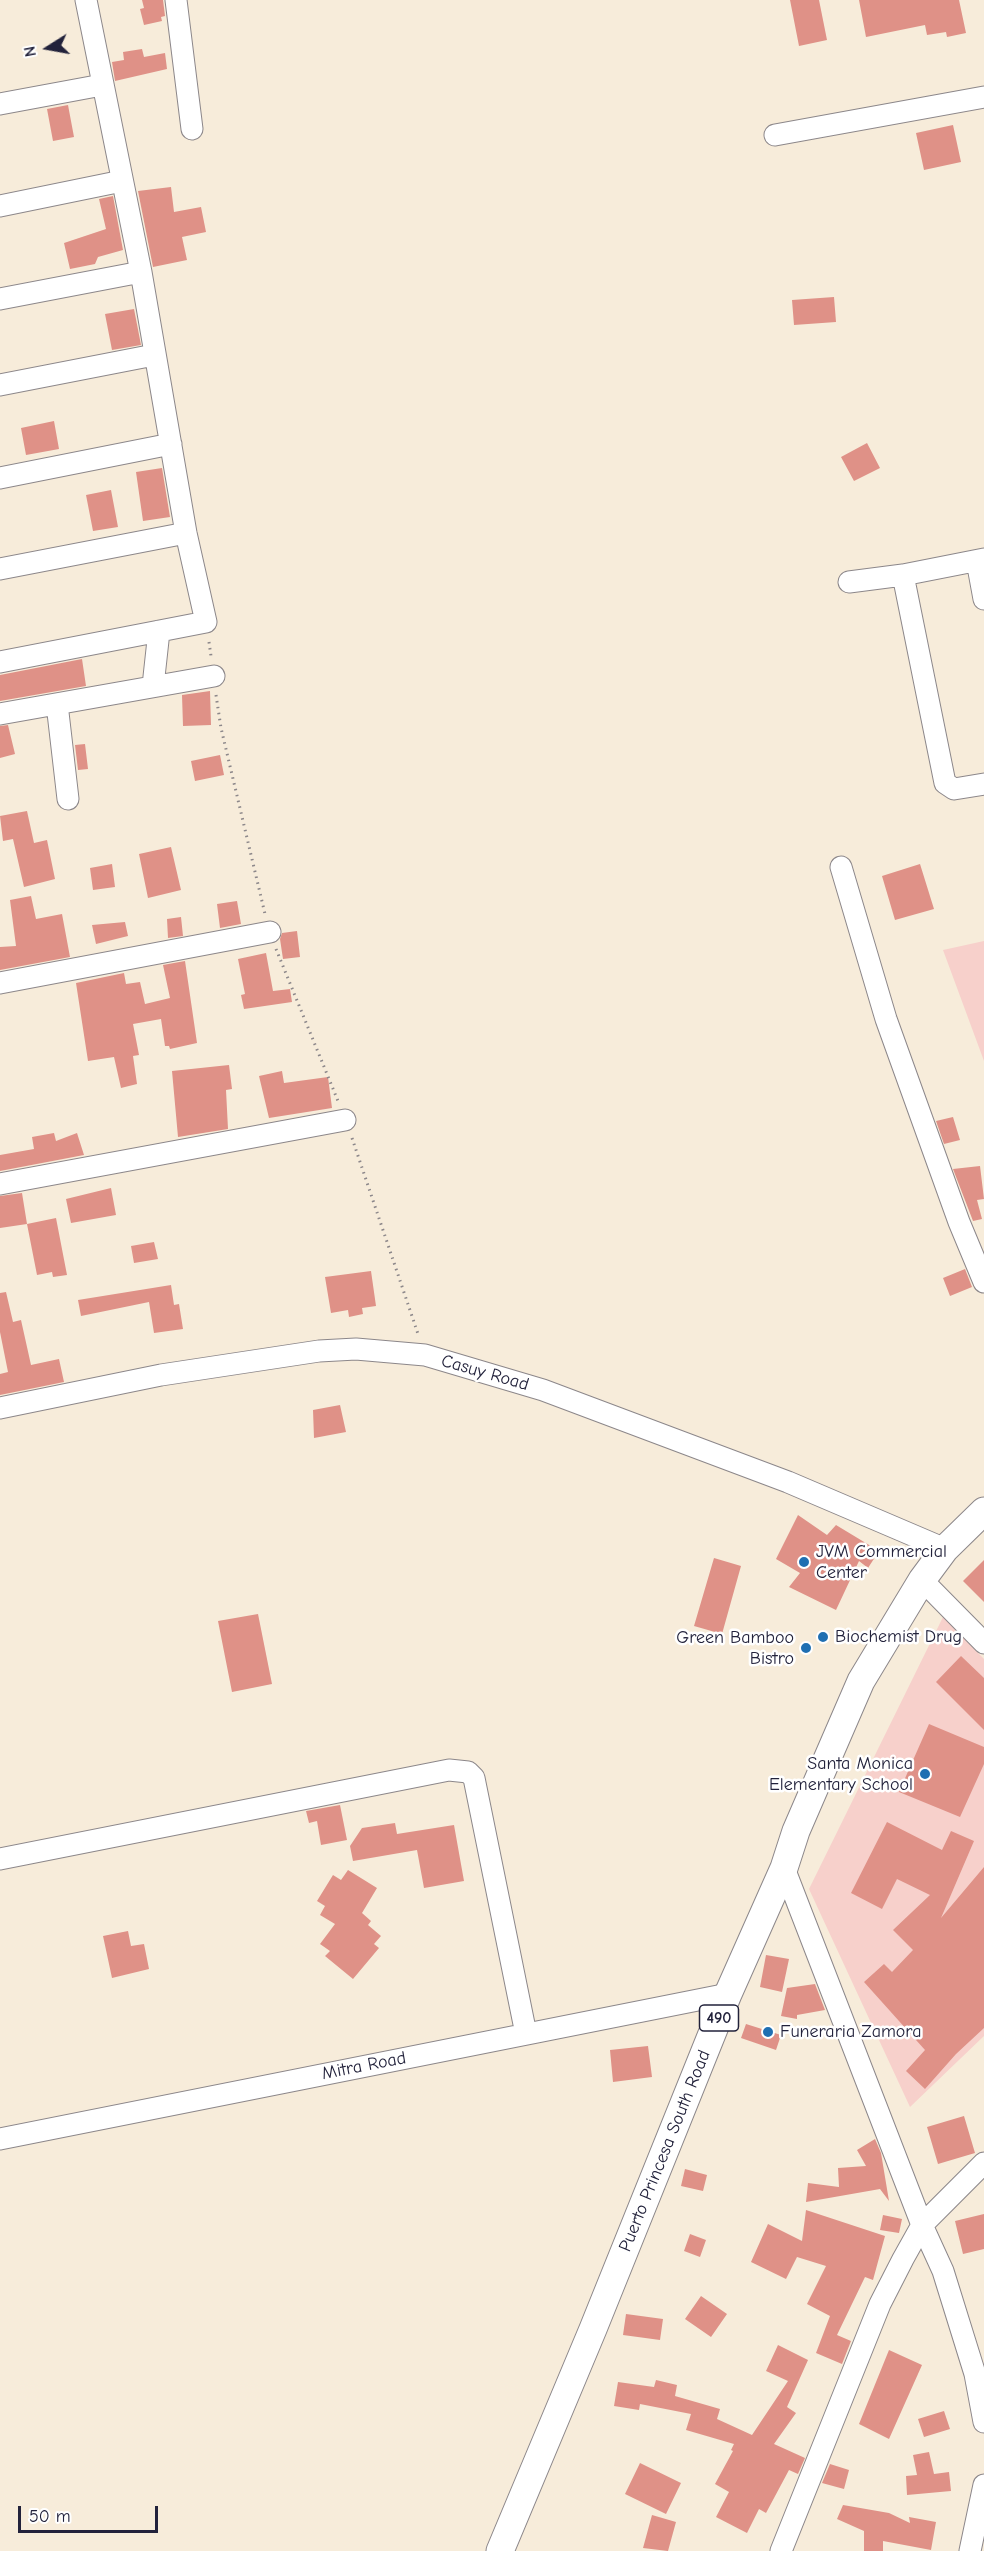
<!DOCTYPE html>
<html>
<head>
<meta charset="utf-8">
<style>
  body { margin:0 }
  #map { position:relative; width:984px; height:2551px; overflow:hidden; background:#f7ecda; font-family:"Comic Neue",sans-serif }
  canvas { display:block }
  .north { position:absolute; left:18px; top:18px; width:60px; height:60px; -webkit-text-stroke:4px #fff; paint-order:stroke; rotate:259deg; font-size:16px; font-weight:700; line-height:24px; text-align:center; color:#22223b }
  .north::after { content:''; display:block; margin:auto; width:21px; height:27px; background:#22223b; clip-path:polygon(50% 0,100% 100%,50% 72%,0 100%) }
  .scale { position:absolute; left:18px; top:2506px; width:140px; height:27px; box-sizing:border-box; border:3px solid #22223b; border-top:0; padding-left:8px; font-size:18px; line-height:21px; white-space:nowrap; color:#22223b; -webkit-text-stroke:4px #fff; paint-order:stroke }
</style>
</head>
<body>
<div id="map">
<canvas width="984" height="2551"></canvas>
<div class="north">N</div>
<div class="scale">50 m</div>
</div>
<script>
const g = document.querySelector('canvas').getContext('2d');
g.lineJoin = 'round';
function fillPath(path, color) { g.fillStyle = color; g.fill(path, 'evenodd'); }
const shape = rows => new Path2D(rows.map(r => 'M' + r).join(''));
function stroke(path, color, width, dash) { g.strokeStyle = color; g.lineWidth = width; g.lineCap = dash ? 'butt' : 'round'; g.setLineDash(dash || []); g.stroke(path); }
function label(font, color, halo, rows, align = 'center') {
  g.font = font + ' "Comic Neue",sans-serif'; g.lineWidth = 5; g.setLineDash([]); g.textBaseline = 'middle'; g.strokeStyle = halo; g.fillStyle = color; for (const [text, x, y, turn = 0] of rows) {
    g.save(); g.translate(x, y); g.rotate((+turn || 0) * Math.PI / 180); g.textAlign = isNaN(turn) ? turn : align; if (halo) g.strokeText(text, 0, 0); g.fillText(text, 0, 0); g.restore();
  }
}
fillPath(shape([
  [984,941,984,1061,943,950],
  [943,1617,984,1659,984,2036,910,2107,809,1889]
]), '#f7d0cb');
fillPath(shape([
  [142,0,163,0,165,16,161,17,162,21,144,25,140,9,144,8],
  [790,0,819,0,827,40,799,46],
  [859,0,959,0,966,33,947,37,946,32,927,35,925,25,866,37],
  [142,49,144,57,165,53,167,69,115,81,112,62,124,60,123,52],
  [68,105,74,137,53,141,47,109],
  [953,125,961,162,924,170,916,133],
  [171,187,174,212,201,207,206,232,182,237,187,260,153,267,138,191],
  [113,196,123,250,98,257,95,264,70,269,64,243,106,229,99,199],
  [834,297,836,322,794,325,792,300],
  [134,309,141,345,112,350,105,314],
  [54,421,59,449,26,455,21,428],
  [867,443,880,468,854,481,841,457],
  [162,468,170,517,143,521,136,472],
  [111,490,118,527,93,531,86,495],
  [82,659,86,686,0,701,0,675],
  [210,691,211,725,183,726,182,695],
  [8,725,15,754,0,758,0,726],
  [85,744,88,769,78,770,75,745],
  [220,755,224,775,195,781,191,761],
  [27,811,34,843,47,840,55,879,24,887,13,839,3,841,0,816],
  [171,847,181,890,148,898,139,854],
  [112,864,115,887,93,890,90,868],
  [920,864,934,909,895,920,882,876],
  [31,896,36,919,62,914,70,957,0,970,0,947,16,946,10,900],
  [237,901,241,924,220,928,217,904],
  [181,917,183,936,168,938,167,919],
  [125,922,128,936,96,944,92,925],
  [297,931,300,957,283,959,280,939,282,933],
  [266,953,273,991,290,989,292,1002,244,1009,241,995,245,994,238,959],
  [185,961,197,1043,170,1049,169,1046,165,1046,161,1019,133,1024,139,1055,133,1056,137,1084,121,1088,114,1057,88,1061,76,983,124,973,126,984,140,982,145,1004,170,998,163,965],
  [229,1065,232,1089,226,1090,228,1129,178,1137,172,1071],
  [282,1071,284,1083,328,1077,332,1108,269,1118,259,1076],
  [953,1117,960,1140,944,1144,936,1121],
  [54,1133,56,1141,77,1133,84,1155,0,1171,0,1155,34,1149,32,1137],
  [980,1166,984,1199,977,1200,982,1219,973,1221,953,1169],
  [111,1188,116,1215,71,1223,66,1199],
  [22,1193,27,1224,0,1228,0,1196],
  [56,1218,67,1275,53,1277,52,1272,37,1275,27,1224],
  [154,1242,158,1259,134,1263,131,1246],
  [965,1269,972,1287,950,1296,943,1278],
  [371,1271,376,1306,362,1308,363,1314,349,1317,348,1310,331,1313,325,1277],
  [171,1285,174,1305,179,1304,183,1329,154,1333,149,1302,81,1316,78,1300],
  [6,1292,13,1322,21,1320,31,1365,59,1359,64,1382,0,1395,0,1374,8,1372,0,1332,0,1293],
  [340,1405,346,1432,314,1438,313,1410],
  [798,1515,827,1535,836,1525,879,1551,868,1568,859,1561,836,1610,789,1587,800,1573,776,1559],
  [714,1558,741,1566,722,1634,694,1626],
  [984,1560,984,1602,963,1581],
  [258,1614,272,1684,232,1692,218,1621],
  [961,1656,984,1678,984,1730,936,1682],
  [929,1724,984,1747,984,1764,960,1817,899,1792],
  [340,1805,347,1840,321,1845,317,1821,309,1823,306,1811],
  [887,1822,942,1850,951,1831,974,1841,941,1918,984,1867,984,2028,956,2054,925,2089,906,2071,925,2050,864,1982,884,1964,892,1972,913,1950,893,1930,930,1895,897,1879,882,1909,851,1893],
  [395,1823,397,1834,454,1825,464,1881,424,1888,417,1850,353,1861,350,1846,362,1828],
  [348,1870,377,1888,362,1913,371,1921,368,1925,381,1936,374,1944,379,1948,353,1979,325,1956,330,1951,320,1944,335,1924,320,1915,325,1906,317,1901,333,1875,341,1880],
  [128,1931,131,1946,144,1944,149,1969,112,1978,103,1936],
  [766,1955,789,1959,782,1992,760,1987],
  [815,1984,825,2010,797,2015,797,2019,781,2016,787,1988],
  [746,2024,781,2035,776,2050,741,2038],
  [648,2046,652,2077,613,2082,610,2050],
  [964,2116,975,2153,938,2164,927,2127],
  [875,2139,881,2153,889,2201,880,2189,806,2202,808,2183,839,2187,838,2168,866,2166,857,2150],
  [685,2169,707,2175,703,2191,681,2186],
  [806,2210,885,2236,873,2280,865,2277,837,2335,851,2341,842,2364,816,2353,830,2316,807,2304,826,2266,797,2257,786,2279,751,2262,768,2224,802,2241],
  [984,2214,984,2249,963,2254,955,2221],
  [883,2215,902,2219,899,2233,880,2230],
  [690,2234,706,2240,700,2257,684,2251],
  [701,2296,727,2314,711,2337,685,2319],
  [626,2314,663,2319,660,2340,623,2335],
  [778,2345,808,2360,787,2407,796,2413,774,2444,805,2458,798,2474,789,2470,766,2513,759,2509,747,2533,716,2517,729,2492,715,2484,733,2451,731,2450,734,2444,686,2430,691,2414,640,2404,639,2410,614,2406,618,2382,654,2387,656,2380,677,2385,675,2396,720,2409,717,2419,752,2435,788,2381,766,2371],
  [889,2350,922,2365,889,2439,859,2424],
  [944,2411,950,2429,924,2437,918,2419],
  [929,2452,934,2474,949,2472,951,2491,907,2495,906,2476,917,2475,913,2455],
  [640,2463,681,2483,666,2514,625,2494],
  [830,2464,849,2470,844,2489,822,2483],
  [843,2505,889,2513,910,2523,909,2517,936,2522,931,2550,883,2541,883,2551,864,2551,864,2531,837,2519],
  [652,2515,676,2522,668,2551,643,2548]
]), '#df9187');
const minor = shape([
  [176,0,192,129],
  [0,104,102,85],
  [775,135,984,97],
  [0,206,122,181],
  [0,299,141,272],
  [0,385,154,355],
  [0,478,171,444],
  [977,561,984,599],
  [0,569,186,533],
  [903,575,945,783,954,789,984,784],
  [849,582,903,575,984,559],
  [0,662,206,622,186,533,141,272,86,0],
  [153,686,159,631],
  [57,704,68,799],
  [0,714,214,676],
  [841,867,886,1019,959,1222,984,1282],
  [0,983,270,932],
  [0,1184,345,1120],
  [0,1408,161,1375,319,1351,356,1349,425,1355,543,1390,788,1482,945,1549],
  [922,1580,984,1643],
  [0,1859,449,1770,468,1772,474,1778,526,2034],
  [784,1868,922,2225,943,2271,975,2374,984,2422],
  [0,2139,728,1994],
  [781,2551,880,2304,903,2259,922,2225,984,2163],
  [970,2551,984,2485]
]);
const major = shape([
  [500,2551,593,2329,728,1994,784,1868,796,1831,861,1681,922,1580,945,1549,984,1511]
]);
stroke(minor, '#8c878a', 23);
stroke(major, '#8c878a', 29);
stroke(shape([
  [209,642,211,656],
  [216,695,221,728,265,914],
  [276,949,338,1101],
  [352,1138,418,1334]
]), '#8c878a', 3, [1.5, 4.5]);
stroke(minor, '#fff', 21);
stroke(major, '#fff', 27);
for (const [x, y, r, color] of [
  [804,1562,6,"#1f6fb2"],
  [823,1637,6,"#1f6fb2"],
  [806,1648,6,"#1f6fb2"],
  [925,1774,6,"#1f6fb2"],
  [768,2032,6,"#1f6fb2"]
]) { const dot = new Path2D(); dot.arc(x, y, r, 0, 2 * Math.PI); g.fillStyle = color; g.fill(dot); stroke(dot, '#fff', 2); }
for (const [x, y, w] of [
  [719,2018,39]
]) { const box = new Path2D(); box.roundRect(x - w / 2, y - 13, w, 26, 4.5); g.fillStyle = '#fff'; g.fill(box); stroke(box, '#22223b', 1.5); }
label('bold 16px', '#22223b', null, [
  ["490",719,2018]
]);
label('18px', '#22223b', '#fff', [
  ["Casuy Road",485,1373,16],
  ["Mitra Road",364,2066,-11],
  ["Puerto Princesa South Road",665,2151,-68]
]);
label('18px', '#22223b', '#fff', [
  ["JVM Commercial",816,1552],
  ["Center",816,1573],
  ["Biochemist Drug",835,1637],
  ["Green Bamboo",794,1638,"right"],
  ["Bistro",794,1659,"right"],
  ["Santa Monica",913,1764,"right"],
  ["Elementary School",913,1785,"right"],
  ["Funeraria Zamora",780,2032]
], 'left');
</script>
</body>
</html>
